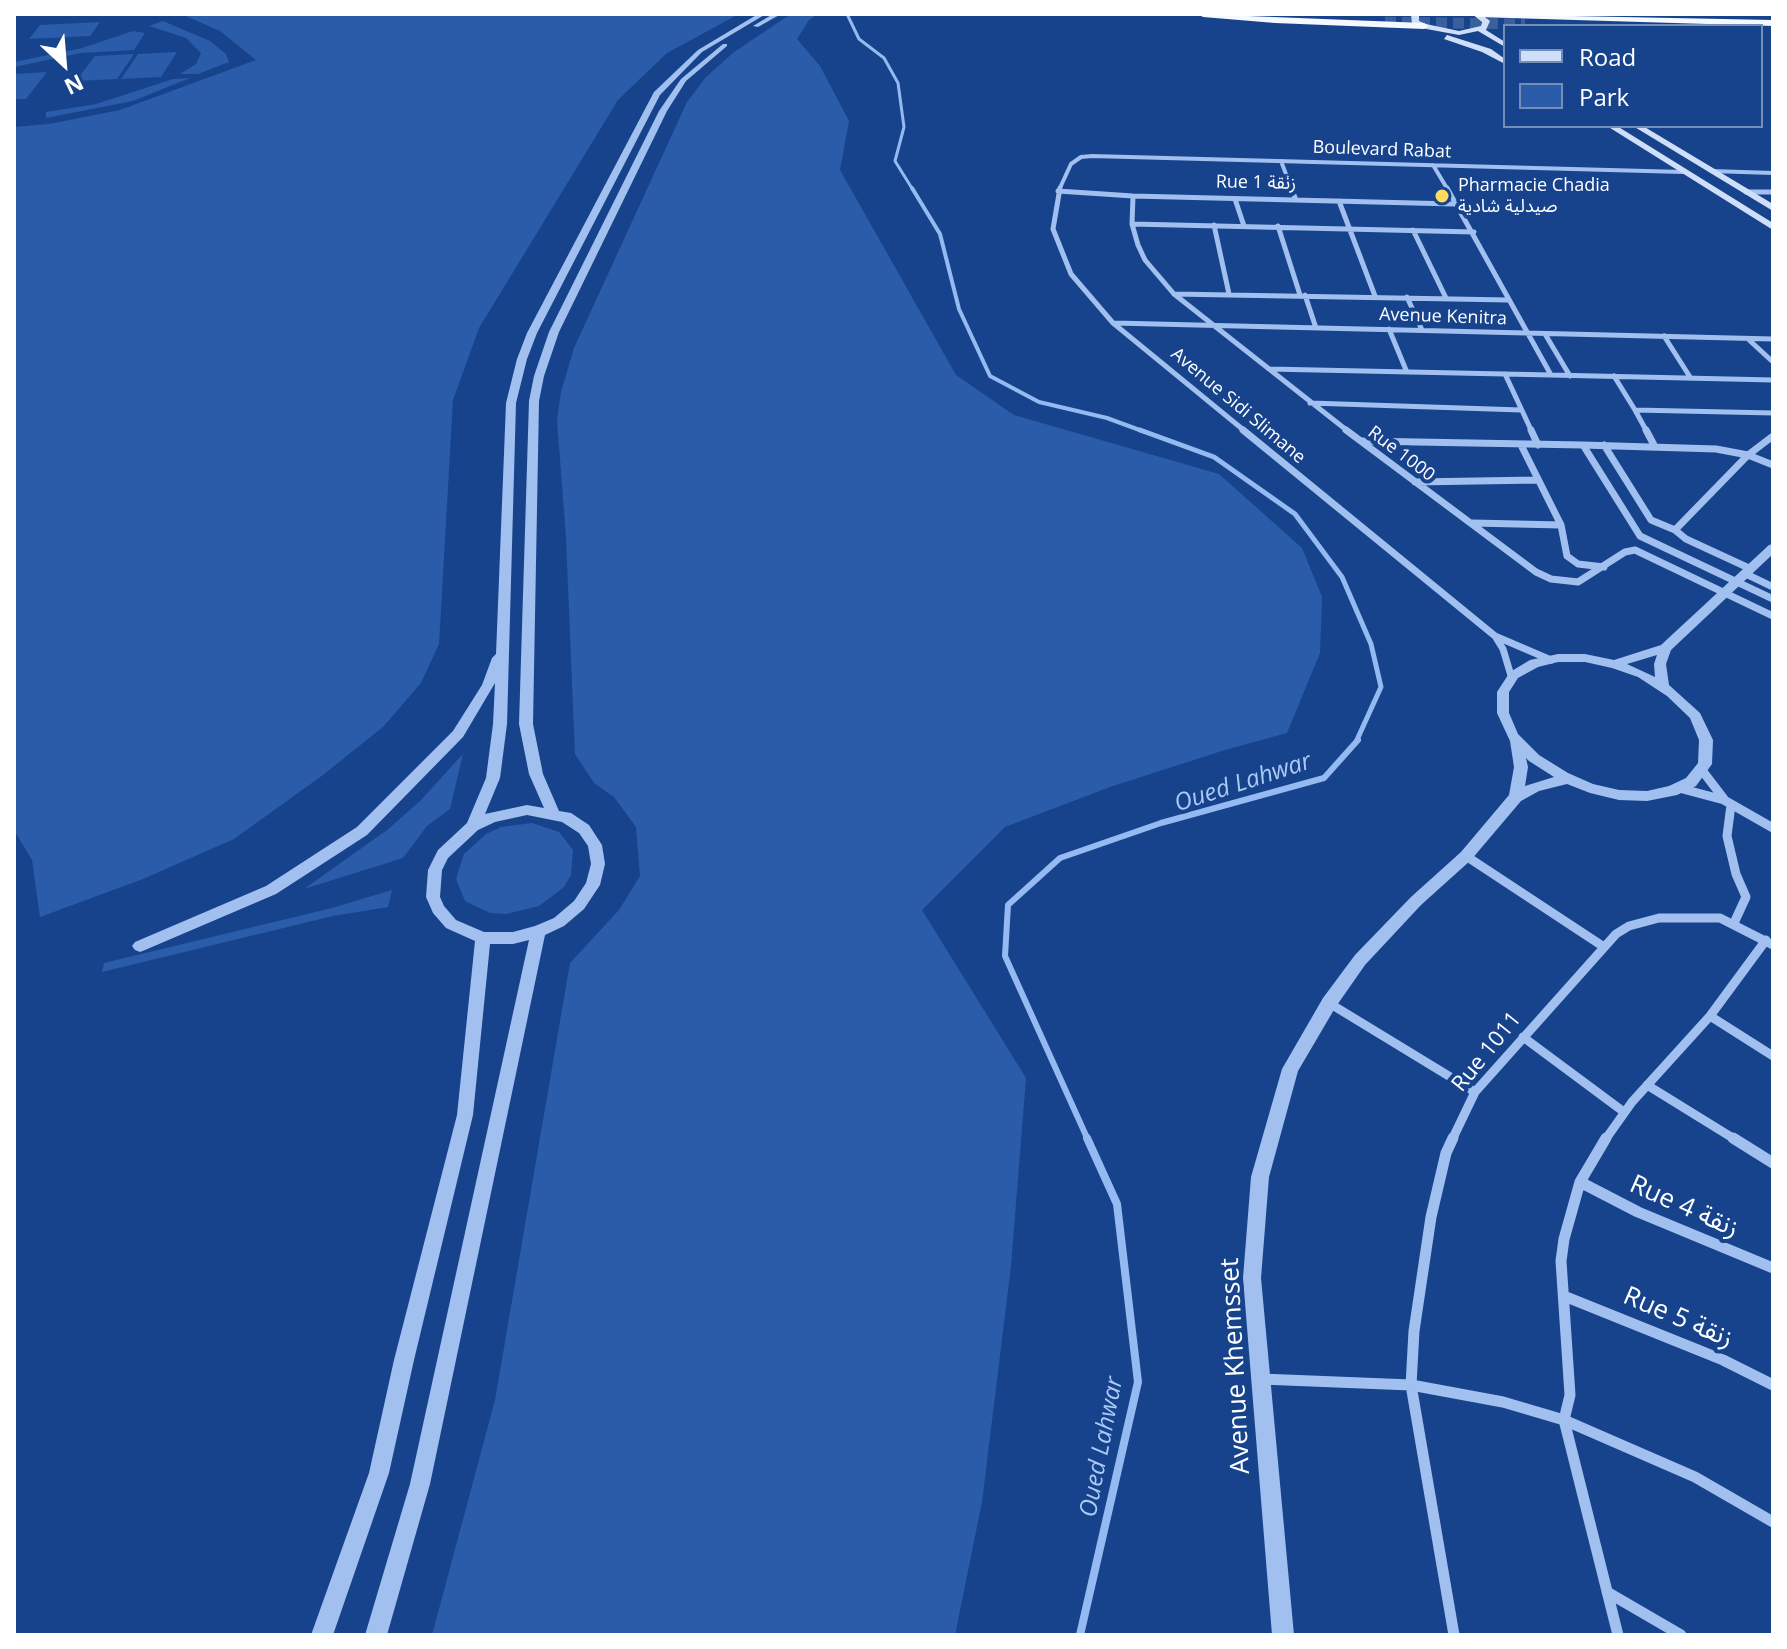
<!DOCTYPE html>
<html>
<head>
<meta charset="utf-8">
<style>
  body { margin:0 }
  #map { position:relative; width:1787px; height:1649px; overflow:hidden; background:#17438c; font-family:"Open Sans",sans-serif }
  canvas { display:block }
  .frame { position:absolute; inset:0; border:16px solid #fff; pointer-events:none }
  .legend { position:absolute; left:1503px; top:24px; width:260px; height:104px; box-sizing:border-box; background:#17438c; border:2px solid #748eba; margin:0; padding:10px 14px; list-style:none; font-size:24px; color:#fff }
  .legend li { display:flex; align-items:center; gap:16px; height:40px }
  .legend b { width:40px; border:2px solid #748eba }
  .north { position:absolute; left:24px; top:24px; width:80px; height:80px; -webkit-text-stroke:6px #17438c; paint-order:stroke; rotate:154deg; font-size:22px; font-weight:700; line-height:32px; text-align:center; color:#fff }
  .north::after { content:''; display:block; margin:auto; width:28px; height:36px; background:#fff; clip-path:polygon(50% 0,100% 100%,50% 72%,0 100%) }
</style>
</head>
<body>
<div id="map">
<canvas width="1787" height="1649"></canvas>
<div class="frame"></div>
<ul class="legend">
<li><b style="height:10px;background:#cfdffa"></b>Road</li>
<li><b style="height:22px;background:#2a5caa"></b>Park</li>
</ul>
<div class="north">N</div>
</div>
<script>
const g = document.querySelector('canvas').getContext('2d');
g.lineJoin = 'round';
function fillPath(path, color) { g.fillStyle = color; g.fill(path, 'evenodd'); }
const shape = rows => new Path2D(rows.map(r => 'M' + r).join(''));
function stroke(path, color, width, dash) { g.strokeStyle = color; g.lineWidth = width; g.lineCap = dash ? 'butt' : 'round'; g.setLineDash(dash || []); g.stroke(path); }
function label(font, color, halo, rows, align = 'center') {
  g.font = font + ' "Open Sans","Noto Sans Arabic",sans-serif'; g.lineWidth = 8; g.setLineDash([]); g.textBaseline = 'middle'; g.strokeStyle = halo; g.fillStyle = color; for (const [text, x, y, turn = 0] of rows) {
    g.save(); g.translate(x, y); g.rotate((+turn || 0) * Math.PI / 180); g.textAlign = isNaN(turn) ? turn : align; if (halo) g.strokeText(text, 0, 0); g.fillText(text, 0, 0); g.restore();
  }
}
fillPath(shape([
  [181,14,739,14,667,53,618,100,479,328,453,400,439,644,421,683,383,727,323,775,234,839,143,879,40,917,32,860,14,830,14,127,49,124,120,110,256,60,220,31],
  [791,14,818,14,809,20,797,39,820,66,849,121,840,170,956,375,1014,415,1219,474,1302,548,1322,597,1320,653,1287,733,1225,750,1110,787,1005,827,922,910,1026,1078,1011,1266,982,1502,955,1635,432,1635,495,1400,570,963,619,910,640,876,636,827,614,797,594,783,575,754,566,538,557,420,561,392,574,348,687,102,706,77,734,52],
  [163,21,210,41,226,54,229,62,198,74,180,74,196,64,201,53,186,38,149,26],
  [100,22,90,36,29,39,40,25],
  [133,31,145,33,134,50,81,53,14,67,14,62,82,48],
  [177,52,161,77,121,79,138,54],
  [134,54,117,79,76,81,95,56],
  [47,72,26,99,14,99,14,74],
  [190,78,133,101,46,118,46,112,96,104,173,79],
  [463,754,450,809,427,826,403,858,304,889,387,830,420,801],
  [532,823,559,832,573,850,571,875,564,887,539,906,506,914,490,913,465,901,456,879,464,854,486,834,501,827],
  [392,890,388,907,333,916,102,972,104,963,332,908]
]), '#2a5caa');
stroke(shape([
  [847,14,859,39,884,58,898,83,904,127,895,161,913,190]
]), '#94baf1', 3);
stroke(shape([
  [912,188,940,234,959,309,990,376,1039,402,1107,418,1145,432]
]), '#94baf1', 4);
stroke(shape([
  [1140,430,1214,457,1295,514,1342,577,1371,644,1381,687,1356,742]
]), '#94baf1', 5);
stroke(shape([
  [1088,1140,1005,956,1008,905,1060,858,1161,823,1324,778,1358,740]
]), '#94baf1', 6);
stroke(shape([
  [1080,1635,1138,1382,1117,1204,1087,1138]
]), '#94baf1', 8);
stroke(shape([
  [1385,22,1525,24]
]), '#3a5f9d', 11, [11, 6]);
stroke(shape([
  [1281,161,1292,190],
  [1433,165,1448,190],
  [1711,171,1773,173],
  [1059,190,1071,164,1081,157,1092,156,1683,172]
]), '#a1c0ef', 4);
stroke(shape([
  [1060,188,1053,229,1071,274,1113,323,1246,432],
  [1291,188,1296,200],
  [1058,191,1133,196,1454,204],
  [1746,192,1773,192],
  [1133,196,1132,224,1138,245,1145,260,1174,294,1349,432],
  [1235,199,1244,226],
  [1339,201,1375,296],
  [1132,224,1474,232],
  [1214,225,1229,294],
  [1278,226,1300,295],
  [1413,230,1446,298],
  [1174,294,1508,300],
  [1305,295,1316,328],
  [1407,297,1422,330],
  [1114,323,1773,339],
  [1389,329,1406,370],
  [1545,334,1570,376],
  [1664,336,1690,377],
  [1748,339,1773,362],
  [1269,369,1551,375,1447,188],
  [1505,374,1532,432],
  [1551,375,1773,380],
  [1614,376,1635,410],
  [1310,403,1521,410],
  [1647,432,1635,410,1773,413]
]), '#a1c0ef', 5);
stroke(shape([
  [1243,430,1495,636,1551,660],
  [1346,430,1536,572,1551,579,1578,582,1625,552,1635,550,1773,616],
  [1531,430,1538,445],
  [1646,430,1654,445],
  [1362,441,1583,445,1640,536,1773,599],
  [1521,445,1561,525,1567,556,1578,564,1604,567],
  [1583,445,1716,449,1748,455,1773,465],
  [1604,445,1651,520,1675,530],
  [1415,482,1538,480],
  [1473,523,1561,525],
  [1751,569,1686,539,1675,530,1748,455,1773,436],
  [1746,574,1773,587],
  [1495,636,1503,649,1512,679]
]), '#a1c0ef', 7);
stroke(shape([
  [1701,769,1724,799],
  [1679,788,1724,800,1773,828],
  [1731,805,1727,836,1736,874,1746,897,1734,923],
  [1466,856,1604,947],
  [1329,1003,1475,1092],
  [1710,1016,1773,1056],
  [1523,1037,1624,1112],
  [1647,1085,1736,1140],
  [1452,1140,1475,1092,1616,934,1629,926,1659,918,1720,918,1773,945],
  [1605,1140,1632,1102,1710,1016,1766,940]
]), '#a1c0ef', 9);
stroke(shape([
  [1453,1138,1446,1153,1431,1217,1414,1331,1411,1385,1454,1635],
  [1606,1138,1580,1182,1564,1239,1561,1261,1570,1395,1564,1420,1618,1635],
  [1733,1138,1773,1163],
  [1580,1182,1638,1212,1773,1268],
  [1564,1296,1723,1360,1773,1385],
  [1261,1379,1411,1385,1503,1402,1564,1420,1695,1477,1773,1522],
  [1607,1592,1681,1635]
]), '#a1c0ef', 11);
fillPath(shape([
  [758,14,766,14,702,52,660,95,537,333,527,359,516,403,507,724,500,778,485,814,527,805,544,808,529,774,519,724,529,401,534,376,549,332,659,111,681,79,723,44,727,44,727,46,686,81,667,111,559,332,544,376,539,401,533,724,543,774,559,811,571,813,589,825,602,845,605,864,600,885,584,909,564,926,545,935,430,1484,387,1635,365,1635,410,1484,529,940,513,944,490,944,473,1115,414,1360,389,1473,333,1635,311,1635,369,1473,394,1360,457,1115,475,941,446,928,433,913,426,897,428,870,438,850,467,823,486,778,493,724,495,683,463,737,367,835,276,894,145,950,140,952,135,950,132,946,135,942,266,886,357,827,453,731,482,685,492,658,496,654,506,403,517,359,527,333,654,92,698,50,758,14],
  [527,815,562,822,579,833,588,846,591,864,586,883,574,901,554,918,535,926,513,932,484,932,456,920,444,906,440,897,442,870,448,858,478,830,495,822,527,815],
  [773,14,781,14,758,27,753,26,773,14],
  [1773,544,1773,554,1671,650,1666,664,1669,685,1700,713,1713,740,1712,764,1696,786,1677,795,1647,801,1619,800,1590,793,1567,784,1539,791,1521,801,1471,860,1421,905,1365,965,1335,1008,1298,1071,1269,1177,1261,1278,1294,1635,1272,1635,1243,1278,1251,1177,1282,1069,1323,998,1355,955,1411,897,1461,852,1509,795,1514,767,1510,741,1497,713,1497,692,1510,672,1530,660,1558,654,1585,654,1614,660,1661,645,1769,545,1773,544],
  [1657,655,1654,664,1655,677,1627,664,1657,655],
  [1558,662,1585,662,1612,668,1638,677,1667,696,1690,718,1699,740,1698,763,1686,778,1669,786,1647,791,1619,790,1593,784,1568,773,1539,755,1518,734,1509,713,1509,692,1518,678,1538,667,1558,662],
  [1526,758,1529,761,1554,777,1525,786,1528,767,1526,758]
]), '#a1c0ef');
fillPath(shape([
  [1411,14,1419,14,1419,21,1426,24,1459,31,1481,26,1482,22,1472,14,1481,14,1490,21,1486,30,1505,42,1505,47,1478,31,1459,35,1421,28,1412,24,1411,14],
  [1506,14,1518,14,1519,15,1515,17,1506,14],
  [1447,35,1491,49,1505,59,1505,64,1482,52,1444,39,1447,35],
  [1607,126,1617,126,1773,223,1773,230,1607,126],
  [1633,126,1643,126,1773,204,1773,211,1633,126]
]), '#cfdffa');
fillPath(shape([
  [1198,14,1424,23,1429,26,1424,29,1275,23,1203,17,1198,14],
  [1472,14,1773,20,1773,26,1477,17,1472,14]
]), '#f4f8ff');
for (const [x, y, r, color] of [
  [1442,196,8,"#ffda5f"]
]) { const dot = new Path2D(); dot.arc(x, y, r, 0, 2 * Math.PI); g.fillStyle = color; g.fill(dot); stroke(dot, '#17438c', 3); }
label('18px', '#fff', '#17438c', [
  ["Boulevard Rabat",1382,150,2],
  ["Rue 1 زنقة",1256,183,1],
  ["Avenue Kenitra",1443,317,2],
  ["Avenue Sidi Slimane",1238,406,40],
  ["Rue 1000",1401,454,37]
]);
label('18px', '#fff', '#17438c', [
  ["Pharmacie Chadia",1458,186],
  ["صيدلية شادية",1458,207]
], 'left');
label('22px', '#fff', '#17438c', [
  ["Rue 1011",1487,1052,-51]
]);
label('italic 24px', '#adcaf6', '#17438c', [
  ["Oued Lahwar",1243,783,-18],
  ["Oued Lahwar",1102,1447,-79]
]);
label('26px', '#fff', '#17438c', [
  ["Rue 4 زنقة",1684,1207,24],
  ["Rue 5 زنقة",1678,1318,23],
  ["Avenue Khemsset",1236,1366,-93]
]);
</script>
</body>
</html>
